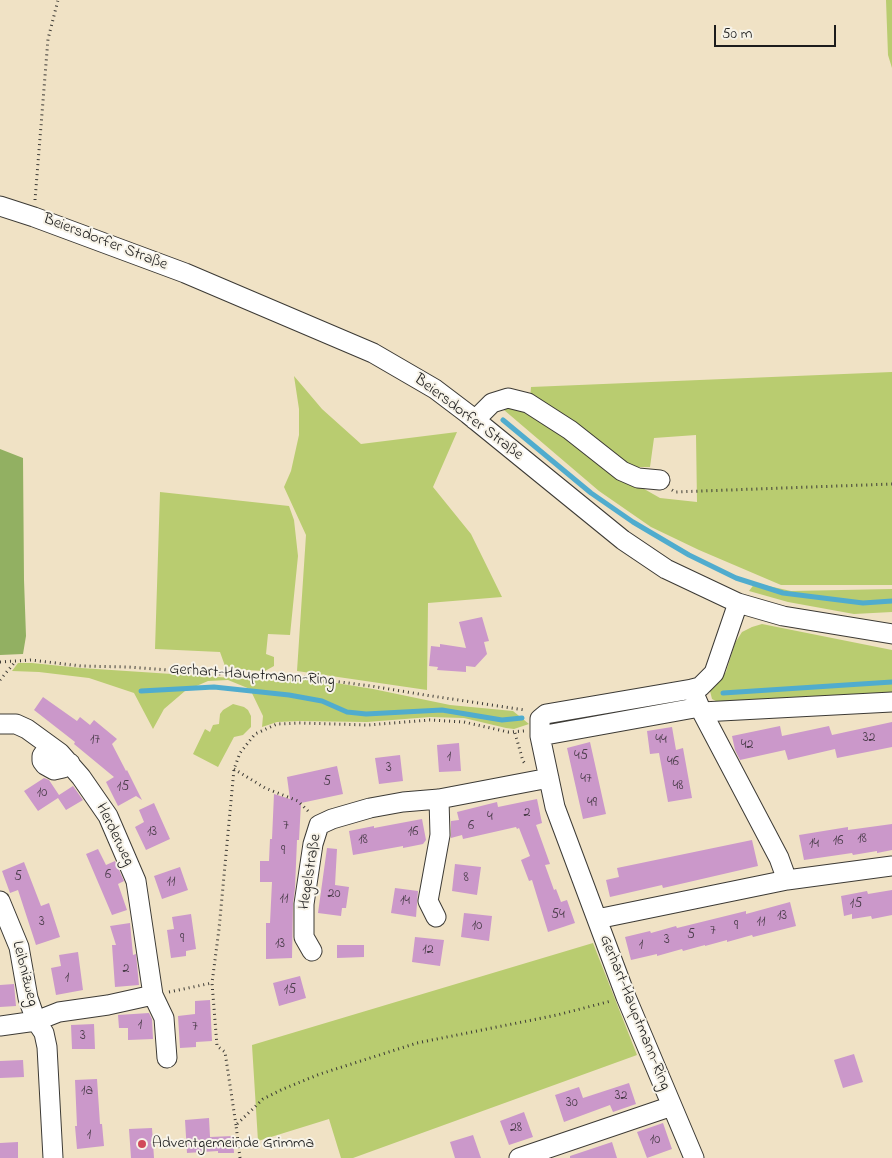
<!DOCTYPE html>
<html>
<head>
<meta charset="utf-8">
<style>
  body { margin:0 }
  #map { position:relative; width:892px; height:1158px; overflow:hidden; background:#f0e2c5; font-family:"Indie Flower",sans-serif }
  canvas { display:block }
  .scale { position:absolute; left:714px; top:25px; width:122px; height:22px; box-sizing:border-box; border:2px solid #1c1c1c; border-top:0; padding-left:6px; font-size:15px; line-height:18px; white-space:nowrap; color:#1c1c1c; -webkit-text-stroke:4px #f7f3e8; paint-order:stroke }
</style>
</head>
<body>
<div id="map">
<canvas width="892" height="1158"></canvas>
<div class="scale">50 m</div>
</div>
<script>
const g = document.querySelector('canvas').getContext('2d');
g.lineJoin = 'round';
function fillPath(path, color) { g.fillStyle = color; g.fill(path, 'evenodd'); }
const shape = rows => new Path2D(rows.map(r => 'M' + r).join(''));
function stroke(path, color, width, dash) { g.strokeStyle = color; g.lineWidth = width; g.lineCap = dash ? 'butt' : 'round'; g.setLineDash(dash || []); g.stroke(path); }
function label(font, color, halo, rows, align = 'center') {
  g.font = font + ' "Indie Flower",sans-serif'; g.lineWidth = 4; g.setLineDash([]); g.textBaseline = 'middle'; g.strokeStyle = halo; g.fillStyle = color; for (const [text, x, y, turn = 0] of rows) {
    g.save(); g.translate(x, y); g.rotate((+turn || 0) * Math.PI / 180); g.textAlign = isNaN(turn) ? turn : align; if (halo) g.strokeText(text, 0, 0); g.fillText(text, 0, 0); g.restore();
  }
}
fillPath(shape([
  [886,0,892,0,892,68,888,55],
  [892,372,892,585,781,585,699,550,651,527,599,491,504,410,515,405,529,408,616,473,660,498,697,502,696,435,654,438,650,467,625,467,530,400,531,387],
  [294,376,322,409,361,444,457,432,433,487,471,534,502,597,428,603,427,690,297,671,306,535,284,487,291,471,299,435,299,409],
  [160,492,289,506,294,520,298,556,290,635,268,634,266,654,274,657,274,666,265,671,246,670,225,666,220,652,155,649],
  [755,583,791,591,892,589,892,612,854,614,788,602,749,591],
  [762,624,892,650,892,695,718,702,712,699,710,691,726,672,735,643,742,632,752,627],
  [18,663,32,663,81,668,263,680,287,678,330,682,373,689,450,705,513,711,529,724,514,729,506,728,464,718,430,717,367,722,299,721,277,722,262,727,263,716,250,689,228,680,208,681,185,691,164,709,153,729,134,693,89,678,39,672,12,671],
  [233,704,244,707,248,710,251,716,251,727,243,735,234,737,218,767,193,754,205,729,210,732,213,725,219,724,220,714,223,710],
  [593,943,637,1055,353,1158,341,1158,329,1119,258,1141,252,1045]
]), '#b9cc70');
fillPath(shape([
  [0,449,23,458,24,580,26,636,23,654,0,655]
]), '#92b062');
stroke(shape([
  [503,420,591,493,633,522,689,555,736,578,783,593,863,603,892,601],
  [141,691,214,687,289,695,322,701,347,712,366,714,442,710,502,720,522,718],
  [723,693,892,682]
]), '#50acce', 5);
fillPath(shape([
  [482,617,489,641,484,642,487,654,475,667,466,666,466,672,437,670,438,667,429,666,431,646,440,647,440,644,466,648,459,622],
  [43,697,77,721,80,717,90,725,94,720,117,739,112,744,126,771,127,770,142,800,136,796,118,806,106,782,114,777,74,744,75,742,34,710],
  [892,722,892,747,837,758,835,749,788,760,785,750,740,760,735,750,732,736,780,726,782,736,829,726,832,735],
  [672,727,676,750,683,748,692,798,668,802,659,753,650,754,647,731],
  [590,742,606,814,583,819,567,748],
  [459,743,461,771,439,772,437,745],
  [400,755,403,781,379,784,375,758],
  [337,766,343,794,301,803,299,840,297,840,295,888,293,904,292,958,266,959,266,923,270,923,272,882,260,882,260,861,269,861,270,839,272,839,274,794,290,799,287,777],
  [44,778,49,780,59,795,73,786,83,800,66,810,58,798,38,811,24,791],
  [537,799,542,823,536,825,550,864,545,865,554,890,556,889,561,902,567,900,575,923,548,932,532,880,529,881,521,860,530,856,519,828,517,829,516,827,463,839,462,835,451,838,451,821,459,820,457,812,497,802,498,807],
  [154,803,170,839,146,850,135,827,144,822,139,810],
  [422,819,426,840,423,844,403,848,403,846,353,855,349,831,374,826,374,828],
  [892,824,892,850,877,853,877,851,853,855,852,853,804,860,799,835,848,827,848,830],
  [752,840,758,866,663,888,662,885,610,897,606,880,619,877,617,868],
  [327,848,337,849,335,885,349,887,346,908,342,908,341,916,318,913],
  [98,849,106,865,115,861,124,881,118,884,127,910,112,915,86,854],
  [24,862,41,906,49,903,60,937,36,945,18,890,10,893,2,871],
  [455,864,481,867,477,895,452,891],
  [180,867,188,890,162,899,154,876],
  [395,888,418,891,416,917,391,913],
  [892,890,892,915,872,919,871,916,852,919,852,914,844,916,841,896,867,891,868,894],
  [790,902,796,926,753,937,752,935,727,942,727,940,705,946,705,945,683,951,682,949,657,956,657,954,631,960,625,937,650,931,651,933,676,926,677,928,746,911,746,914],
  [464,913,492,916,489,941,461,937],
  [191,914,196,949,186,951,186,956,171,958,167,930,174,929,172,917],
  [130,923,133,955,136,954,139,985,115,987,112,945,116,945,110,926],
  [415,937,444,940,440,966,412,962],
  [337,945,364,945,364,957,337,958],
  [78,952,83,990,56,995,51,968,61,966,59,955],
  [300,976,306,998,279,1006,273,983],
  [14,984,16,1006,0,1007,0,985],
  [210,1000,212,1041,196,1042,196,1047,180,1048,178,1016,195,1014,195,1001],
  [149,1013,152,1019,153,1039,128,1040,128,1028,119,1028,118,1015],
  [94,1024,95,1049,72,1049,71,1025],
  [854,1054,863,1082,843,1088,834,1060],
  [23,1060,24,1077,0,1078,0,1061],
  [97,1079,100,1124,102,1124,104,1146,77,1149,75,1126,77,1126,75,1080],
  [629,1083,636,1104,613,1112,610,1105,564,1122,555,1095,579,1087,583,1098],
  [524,1112,533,1137,509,1145,500,1121],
  [209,1118,210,1137,233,1136,234,1153,218,1153,218,1151,187,1153,185,1120],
  [663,1123,672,1149,647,1158,637,1132],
  [152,1128,154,1158,131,1158,129,1129],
  [473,1135,481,1158,455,1158,450,1142],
  [18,1142,18,1158,0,1158,0,1143],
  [612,1142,617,1158,570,1158,570,1156]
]), '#cb98ca');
const minor = shape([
  [0,206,34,217,185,273,373,353,435,389,468,414,623,540,666,569,738,603,783,616,892,634],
  [475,420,492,403,508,398,528,403,570,430,622,471,638,478,660,480],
  [692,689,700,687,714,673,738,603],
  [702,712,779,858,787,880],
  [0,724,16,724,27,729,60,753,81,777,108,816,136,881,153,995,108,1005,59,1012,36,1021,28,998,19,947,0,901],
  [540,736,700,707],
  [49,746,42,756,42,761,45,765,54,770,63,768,70,763],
  [436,917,428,901,440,835,439,799],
  [597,919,787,880,892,866],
  [312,951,304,937,304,904,313,844,319,825,332,819,370,808,403,802,439,799,549,778],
  [153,995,164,1018,167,1058],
  [0,1026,36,1021,44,1033,47,1047,53,1158],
  [519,1158,672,1106],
  [694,1158,626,997,555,807,540,736,540,719,546,714,692,689,702,712,892,702]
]);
stroke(minor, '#3c3a35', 21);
stroke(shape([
  [35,200,48,39,58,0],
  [672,490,675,492,892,484],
  [0,662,31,660,81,666,128,667,262,677,287,675,371,686,425,695,525,710],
  [0,680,15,662],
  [515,733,523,761,526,765],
  [234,769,265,788,298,801,309,812],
  [169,992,212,983],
  [236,1125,225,1052,217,1046,212,983,219,929,234,769,240,753,255,734,277,724,300,723,368,725,430,720,464,722,508,732,524,731],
  [240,1158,236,1125,263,1099,283,1089,320,1074,417,1043,557,1015,611,1001]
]), '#3c3a35', 3, [1, 4]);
stroke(minor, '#fff', 19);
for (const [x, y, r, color] of [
  [142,1144,5,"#d1495b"]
]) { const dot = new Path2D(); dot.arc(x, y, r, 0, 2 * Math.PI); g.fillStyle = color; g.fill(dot); stroke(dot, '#f7f3e8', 2); }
label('14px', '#483b48', null, [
  ["32",869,739],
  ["17",95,741],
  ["44",661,741],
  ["42",747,746],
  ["45",581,757],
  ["1",449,758],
  ["46",673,763],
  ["3",389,769],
  ["47",586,780],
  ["5",327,783],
  ["48",678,787],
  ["15",123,788],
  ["10",42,794],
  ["49",592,804],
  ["2",527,814],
  ["4",490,818],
  ["7",286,827],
  ["6",471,827],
  ["13",152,833],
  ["16",413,833],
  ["18",862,840],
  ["18",363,841],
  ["16",838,842],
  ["14",814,845],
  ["9",283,852],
  ["6",108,876],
  ["5",18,878],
  ["8",466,879],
  ["11",171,883],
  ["20",334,895],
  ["11",284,900],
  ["14",405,902],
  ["15",856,905],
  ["54",558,916],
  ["13",782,917],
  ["3",42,923],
  ["11",761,923],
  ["10",477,927],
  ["9",736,927],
  ["7",713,932],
  ["5",691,936],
  ["9",182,940],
  ["3",667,941],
  ["13",280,945],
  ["1",641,946],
  ["12",428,951],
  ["2",126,970],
  ["1",67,979],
  ["15",290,991],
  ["1",140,1026],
  ["7",195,1028],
  ["3",83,1037],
  ["1a",87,1092],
  ["32",621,1097],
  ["30",572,1104],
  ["28",516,1129],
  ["1",89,1136],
  ["10",655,1141]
]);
label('16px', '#1c1c1c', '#f7f3e8', [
  ["Beiersdorfer Straße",105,243,21],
  ["Beiersdorfer Straße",468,418,37],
  ["Gerhart-Hauptmann-Ring",252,676,4],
  ["Herderweg",114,835,64],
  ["Hegelstraße",311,872,-81],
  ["Leibnizweg",24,974,76],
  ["Gerhart-Hauptmann-Ring",634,1013,68]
]);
label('16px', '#1c1c1c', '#f7f3e8', [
  ["Adventgemeinde Grimma",152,1144]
], 'left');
</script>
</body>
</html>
